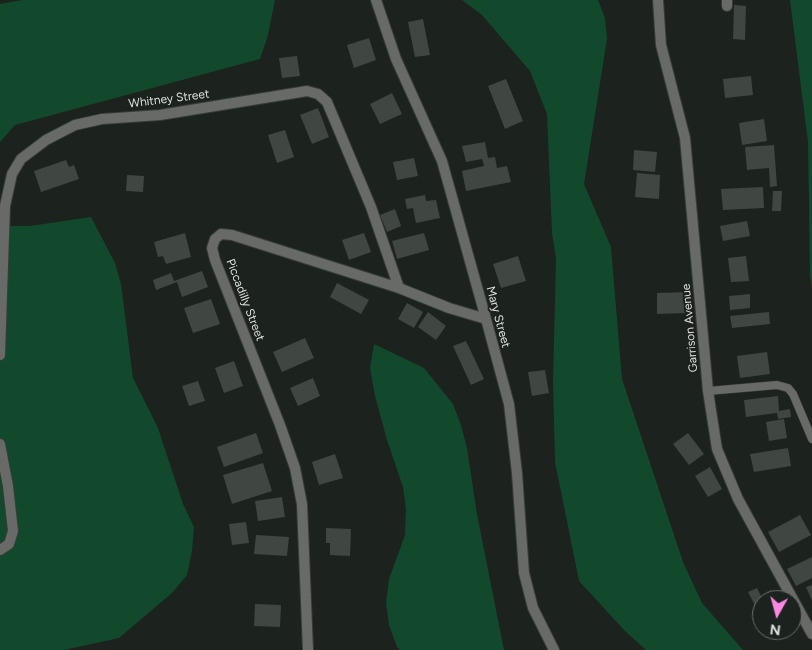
<!DOCTYPE html>
<html>
<head>
<meta charset="utf-8">
<style>
  body { margin:0 }
  #map { position:relative; width:812px; height:650px; overflow:hidden; background:#1c221e; font-family:Figtree,sans-serif }
  canvas { display:block }
  .north { position:absolute; left:752px; top:590px; width:50px; height:50px; box-sizing:border-box; background:#1c221e; border:1px solid #686e6a; border-radius:50%; rotate:187deg; font-size:14px; font-weight:700; line-height:20px; text-align:center; color:#dbdfdd }
  .north::after { content:''; display:block; margin:auto; width:18px; height:22px; background:#fc86e4; clip-path:polygon(50% 0,100% 100%,50% 72%,0 100%) }
</style>
</head>
<body>
<div id="map">
<canvas width="812" height="650"></canvas>
<div class="north">N</div>
</div>
<script>
const g = document.querySelector('canvas').getContext('2d');
g.lineJoin = 'round';
function fillPath(path, color) { g.fillStyle = color; g.fill(path, 'evenodd'); }
const shape = rows => new Path2D(rows.map(r => 'M' + r).join(''));
function stroke(path, color, width, dash) { g.strokeStyle = color; g.lineWidth = width; g.lineCap = dash ? 'butt' : 'round'; g.setLineDash(dash || []); g.stroke(path); }
function label(font, color, halo, rows, align = 'center') {
  g.font = font + ' Figtree,sans-serif'; g.lineWidth = 4; g.setLineDash([]); g.textBaseline = 'middle'; g.strokeStyle = halo; g.fillStyle = color; for (const [text, x, y, turn = 0] of rows) {
    g.save(); g.translate(x, y); g.rotate((+turn || 0) * Math.PI / 180); g.textAlign = isNaN(turn) ? turn : align; if (halo) g.strokeText(text, 0, 0); g.fillText(text, 0, 0); g.restore();
  }
}
fillPath(shape([
  [22,0,275,0,268,35,260,59,15,125,0,142,0,4],
  [462,0,598,0,605,18,607,39,584,184,611,247,622,379,683,562,702,603,743,650,646,650,625,631,579,581,555,462,553,381,556,259,552,233,547,114,530,71,482,15],
  [790,0,812,0,812,289,810,275,808,142],
  [91,217,115,263,121,284,133,378,158,428,183,504,194,527,192,551,187,575,172,593,119,638,64,650,0,650,0,222,3,226,30,226],
  [374,344,424,368,453,404,461,425,467,448,477,514,504,650,400,650,397,647,389,625,386,603,389,579,405,535,406,509,403,487,387,440,375,396,370,368]
]), '#12492c');
fillPath(shape([
  [734,5,746,6,745,40,733,39],
  [423,19,430,55,415,57,408,22],
  [369,38,376,60,354,68,347,45],
  [297,56,300,76,282,78,279,58],
  [751,76,753,95,725,98,723,79],
  [506,79,523,121,505,129,488,86],
  [392,93,402,114,380,124,370,104],
  [318,108,329,137,312,144,300,115],
  [764,119,767,141,742,145,739,123],
  [285,130,294,157,277,163,268,135],
  [485,142,488,158,495,157,497,168,507,166,511,182,466,191,462,171,484,166,482,159,466,162,462,146],
  [774,145,777,186,770,187,769,168,747,170,745,147],
  [634,150,657,152,655,172,633,170],
  [414,158,418,176,397,180,393,162],
  [66,160,69,167,74,165,79,179,41,192,34,171],
  [637,173,660,175,659,199,635,197],
  [127,175,144,176,143,192,126,191],
  [763,187,764,208,723,210,721,189],
  [773,191,782,191,781,211,772,211],
  [425,195,426,201,436,200,440,218,416,223,413,208,407,209,405,199],
  [395,209,401,226,387,232,380,215],
  [747,221,750,236,723,241,720,226],
  [185,233,191,257,166,264,163,256,158,257,154,242],
  [364,233,371,252,349,260,342,240],
  [424,233,429,250,397,259,392,241],
  [518,256,526,281,501,288,493,264],
  [746,256,749,281,731,282,728,258],
  [202,271,208,287,182,297,177,282,156,290,153,280,171,273,174,281],
  [337,283,369,300,361,314,330,297],
  [687,292,687,313,657,314,657,293],
  [750,294,750,308,730,310,729,296],
  [211,299,220,324,193,333,184,308],
  [407,303,423,312,414,328,398,319],
  [428,312,446,326,436,340,418,327],
  [769,312,770,324,732,328,730,316],
  [305,338,314,358,282,372,273,352],
  [466,341,484,379,471,385,453,346],
  [767,352,770,374,740,378,737,356],
  [234,361,243,386,224,393,215,368],
  [545,370,549,393,532,396,528,372],
  [313,378,320,396,298,406,290,388],
  [198,381,205,401,189,406,182,386],
  [778,396,779,411,790,409,791,417,778,419,777,413,746,417,744,400],
  [784,419,787,438,769,441,766,422],
  [256,433,263,453,224,467,217,447],
  [688,433,704,454,689,465,673,444],
  [788,448,791,466,754,472,750,454],
  [335,454,343,478,319,485,312,462],
  [263,463,272,491,232,504,223,475],
  [710,467,722,489,708,497,695,476],
  [282,497,285,517,258,521,255,501],
  [800,515,811,535,779,552,768,532],
  [246,522,249,543,232,545,229,524],
  [326,528,351,529,350,556,330,555,330,543,326,543],
  [256,535,289,537,287,556,254,554],
  [812,557,812,578,796,586,787,569],
  [812,585,812,601,806,587],
  [757,588,761,596,771,590,777,600,762,600,762,619,748,592],
  [255,604,281,605,280,627,254,626]
]), '#404642');
const lane = shape([
  [708,391,777,385,788,388,793,394,812,439]
]);
const street = shape([
  [376,0,396,59,442,161,486,319,509,404,517,473,524,573,533,608,554,650],
  [658,0,661,45,685,138,708,391,717,449,738,499,812,634],
  [727,6,727,0],
  [0,355,5,206,12,174,21,159,46,140,75,125,102,119,160,115,307,91,318,94,327,102,371,207,399,288],
  [0,444,8,486,13,531,9,544,0,550],
  [308,650,302,504,295,468,280,425,215,260,212,248,215,239,221,234,232,235,399,288,449,308,486,319]
]);
stroke(lane, '#373c39', 9);
stroke(street, '#373c39', 12);
stroke(lane, '#676a67', 8);
stroke(street, '#676a67', 10);
label('12px', '#dbdfdd', '#1c221e', [
  ["Whitney Street",169,99,-7],
  ["Piccadilly Street",245,300,69],
  ["Mary Street",498,317,75],
  ["Garrison Avenue",690,328,-95]
]);
</script>
</body>
</html>
